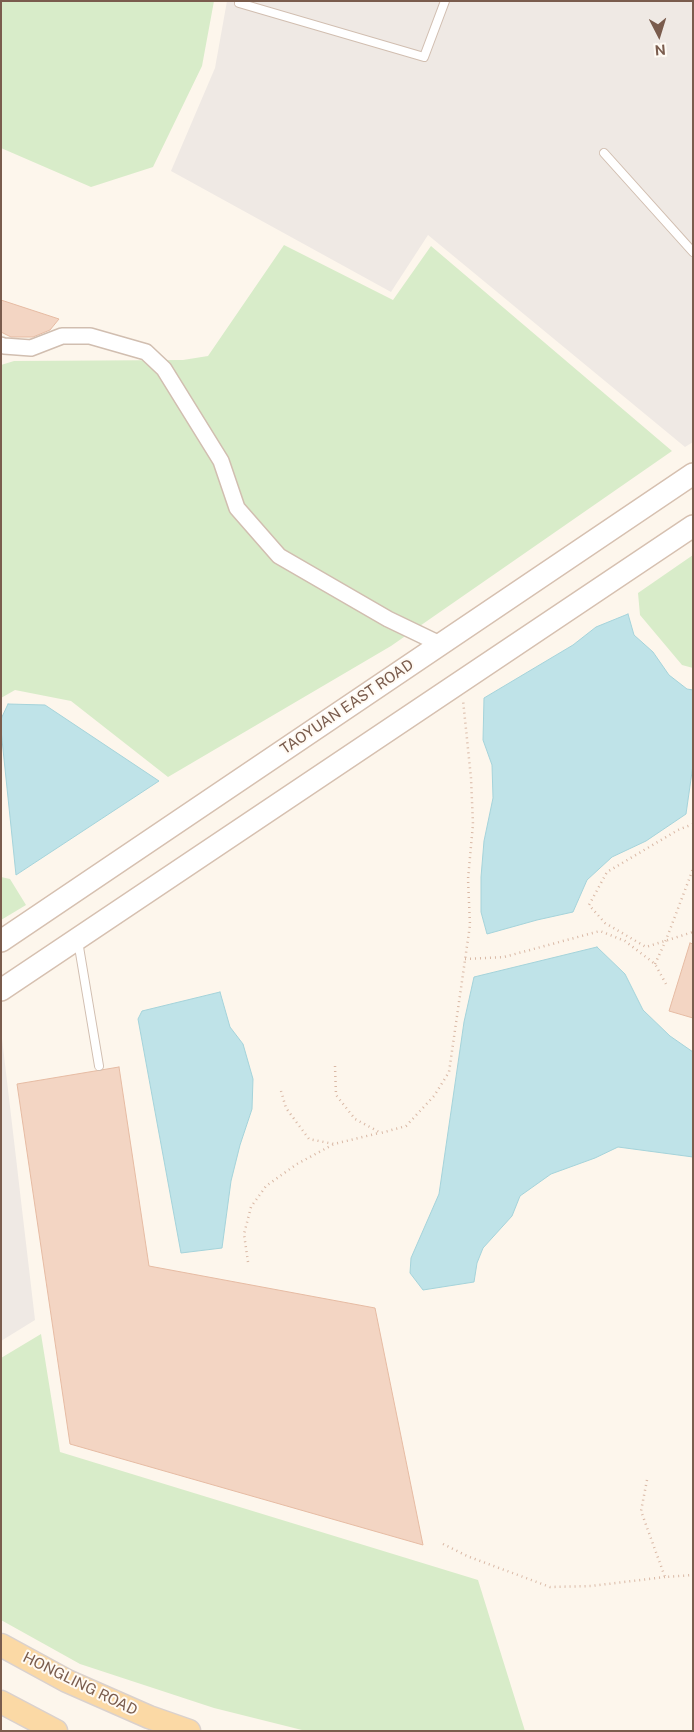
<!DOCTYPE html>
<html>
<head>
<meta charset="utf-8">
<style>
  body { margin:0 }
  #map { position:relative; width:694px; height:1732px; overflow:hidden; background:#fdf6ec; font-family:"Public Sans",sans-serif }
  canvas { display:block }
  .frame { position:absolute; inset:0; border:2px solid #7a5c4d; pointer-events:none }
  .north { position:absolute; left:634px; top:10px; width:50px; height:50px; -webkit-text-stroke:4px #fffaf3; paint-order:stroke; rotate:175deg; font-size:14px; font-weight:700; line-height:20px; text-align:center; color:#7a5c4d }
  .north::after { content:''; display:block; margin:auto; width:18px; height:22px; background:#7a5c4d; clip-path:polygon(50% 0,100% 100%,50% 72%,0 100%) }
</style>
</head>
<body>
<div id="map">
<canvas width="694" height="1732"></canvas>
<div class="frame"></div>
<div class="north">N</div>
</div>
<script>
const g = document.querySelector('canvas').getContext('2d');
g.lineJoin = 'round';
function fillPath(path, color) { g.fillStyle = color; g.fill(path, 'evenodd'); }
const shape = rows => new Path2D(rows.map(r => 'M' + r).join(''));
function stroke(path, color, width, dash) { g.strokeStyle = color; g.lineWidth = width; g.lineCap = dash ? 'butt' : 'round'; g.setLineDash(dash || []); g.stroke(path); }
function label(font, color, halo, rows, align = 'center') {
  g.font = font + ' "Public Sans",sans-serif'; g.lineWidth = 4; g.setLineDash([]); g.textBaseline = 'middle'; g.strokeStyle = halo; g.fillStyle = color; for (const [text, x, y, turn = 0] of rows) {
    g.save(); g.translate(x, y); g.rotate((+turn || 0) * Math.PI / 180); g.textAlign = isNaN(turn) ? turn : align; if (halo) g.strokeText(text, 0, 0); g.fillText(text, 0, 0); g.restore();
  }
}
fillPath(shape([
  [227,1,693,1,693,442,685,447,428,235,391,292,171,171,215,68],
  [1,1030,35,1320,1,1341]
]), '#efe9e4');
fillPath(shape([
  [1,1,214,1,202,66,153,167,91,187,1,148],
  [284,245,393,300,431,246,672,451,391,646,168,777,71,701,15,690,1,698,1,365,14,361,183,360,208,356],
  [693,555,693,668,682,665,640,615,638,593],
  [1,877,10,879,26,905,1,920],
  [41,1334,60,1452,478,1580,525,1731,306,1731,214,1708,80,1664,1,1620,1,1358]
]), '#d8ecc9');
const water = shape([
  [628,614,634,635,653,652,669,675,687,689,693,690,693,765,686,814,646,841,612,857,587,880,573,912,537,920,487,934,481,912,481,877,484,841,493,798,492,765,483,740,484,698,573,645,596,627,628,614],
  [8,704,45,705,159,781,16,875,1,730,1,719,8,704],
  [597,947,625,974,643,1010,670,1036,693,1052,693,1157,618,1147,595,1158,551,1174,520,1196,512,1216,483,1248,477,1263,474,1282,423,1290,410,1273,411,1258,439,1194,464,1022,474,977,597,947],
  [220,992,230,1027,243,1044,253,1079,252,1109,240,1145,231,1181,222,1248,181,1253,138,1019,142,1011,220,992]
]);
fillPath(water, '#bfe3e8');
stroke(water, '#a5d3da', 1);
const building = shape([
  [1,300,59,319,50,330,33,337,11,337,1,332,1,300],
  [690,943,693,944,693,1018,669,1011,690,943],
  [119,1067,149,1266,375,1308,423,1545,70,1444,17,1084,119,1067]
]);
fillPath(building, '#f3d5c3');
stroke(building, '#e6bba3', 1);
const service = shape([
  [239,3,424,57,445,1],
  [604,153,693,252],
  [78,941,99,1066]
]);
const minor = shape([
  [1,345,4,346,31,348,62,336,90,336,146,352,164,369,221,461,237,508,279,556,388,619,440,644]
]);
const secondary = shape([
  [1,941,693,474],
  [1,990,693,526]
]);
const primary = shape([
  [1,1645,67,1681,149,1717,189,1731],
  [1,1702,56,1731]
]);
stroke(service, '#d1beb0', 10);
stroke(minor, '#d1beb0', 18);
stroke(secondary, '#d6c0b0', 24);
stroke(primary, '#dad1cd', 25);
stroke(shape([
  [693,824,678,830,607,872,589,905,605,923,646,947,693,932],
  [465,959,504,957,600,931,625,941,655,964,666,984],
  [655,964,666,940,693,869],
  [335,1066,336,1095,355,1119,381,1133,406,1126,434,1096,449,1072,470,925,468,879,473,824,471,778,463,700],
  [281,1091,286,1108,309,1139,334,1144,379,1133],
  [248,1262,244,1234,251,1207,266,1186,297,1164,334,1144],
  [647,1480,641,1511,665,1577,693,1575],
  [443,1544,467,1556,550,1587,591,1586,665,1577]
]), '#d9b8a5', 2.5, [1, 4]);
stroke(service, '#fff', 8);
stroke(minor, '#fff', 15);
stroke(secondary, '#fff', 21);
stroke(primary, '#fbd9a5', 22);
label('15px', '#7a5c4d', '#fffaf3', [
  ["TAOYUAN EAST ROAD",347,707,-34],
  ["HONGLING ROAD",80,1684,26]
]);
</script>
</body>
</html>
